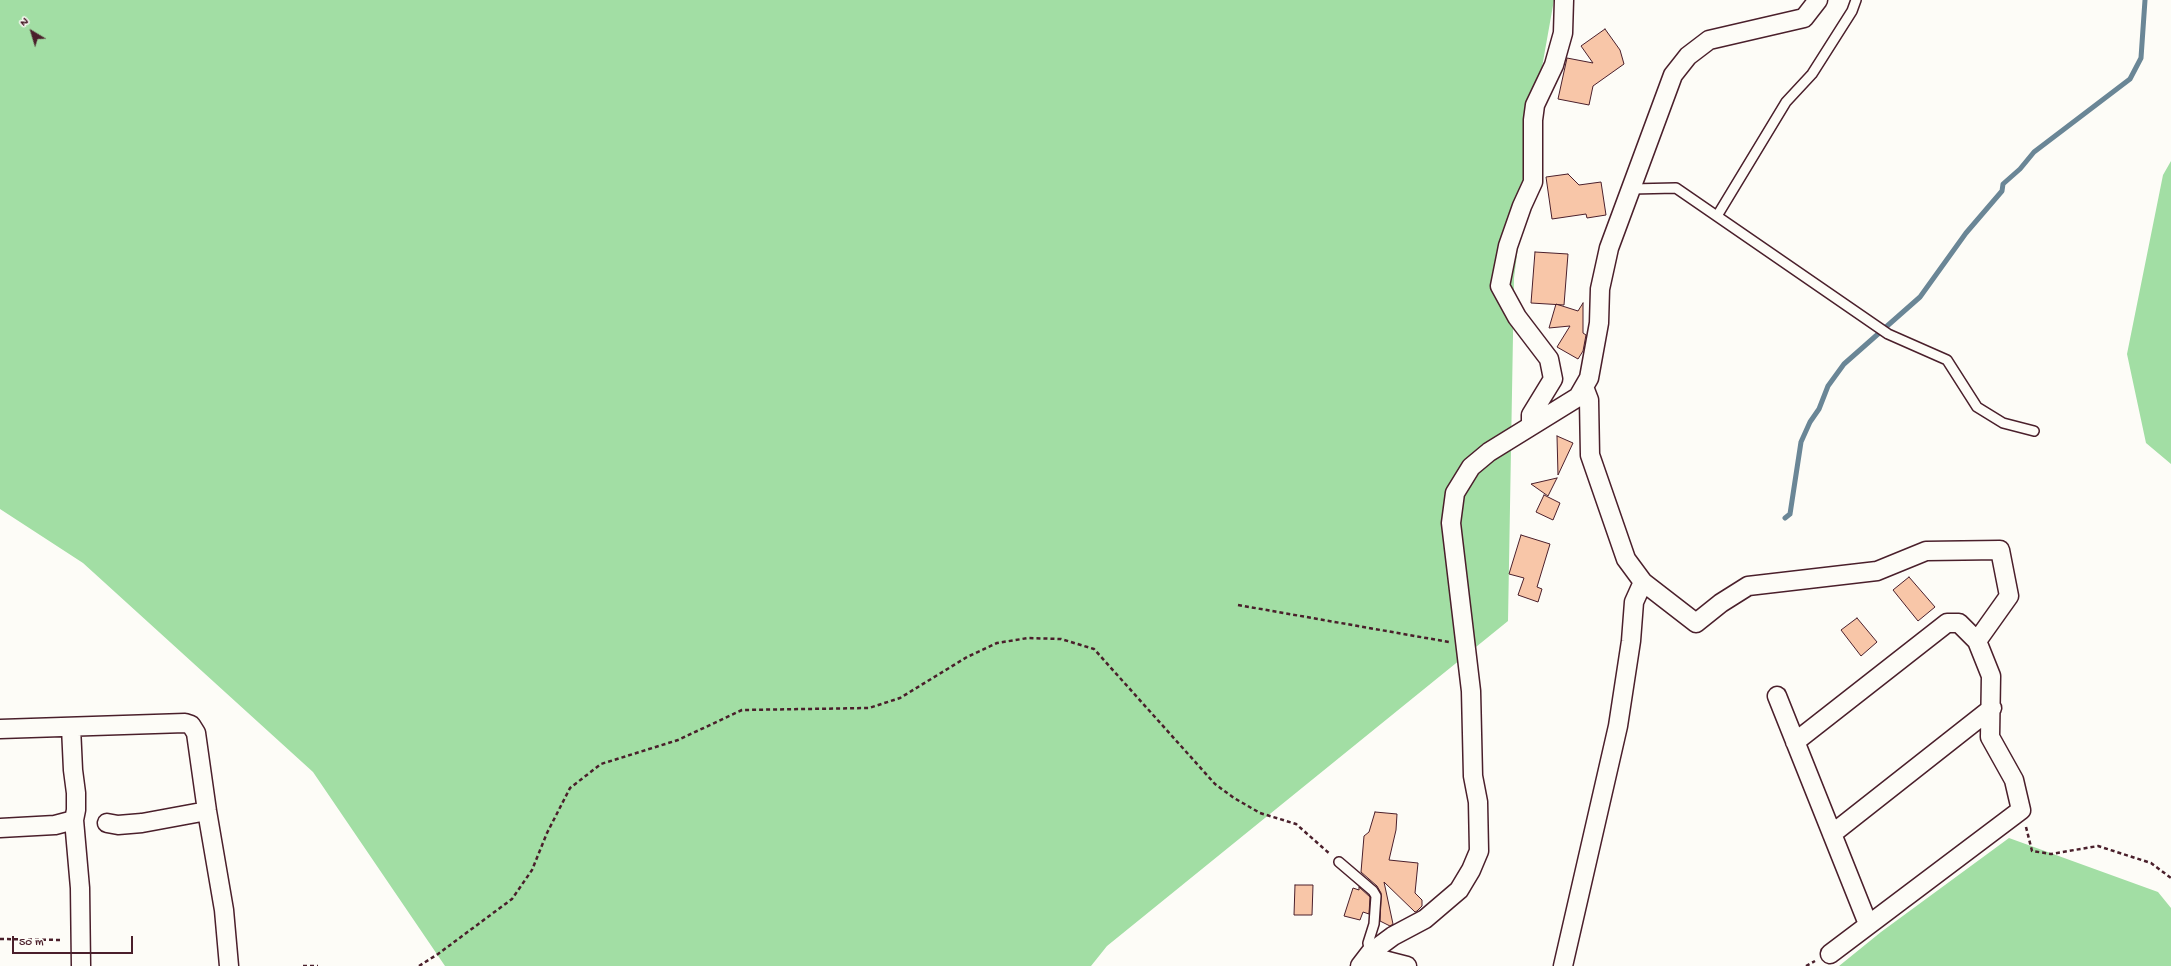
<!DOCTYPE html>
<html>
<head>
<meta charset="utf-8">
<style>
  body { margin:0 }
  #map { position:relative; width:2171px; height:966px; overflow:hidden; background:#fdfcf7; font-family:"Gochi Hand",sans-serif }
  canvas { display:block }
  .north { position:absolute; left:12px; top:12px; width:40px; height:40px; -webkit-text-stroke:3px #fdfcf7; paint-order:stroke; rotate:322deg; font-size:11px; font-weight:700; line-height:16px; text-align:center; color:#4a1f2b }
  .north::after { content:''; display:block; margin:auto; width:14px; height:18px; background:#4a1f2b; clip-path:polygon(50% 0,100% 100%,50% 72%,0 100%) }
  .scale { position:absolute; left:12px; top:936px; width:121px; height:18px; box-sizing:border-box; border:2px solid #4a1f2b; border-top:0; padding-left:5px; font-size:12px; line-height:14px; white-space:nowrap; color:#4a1f2b; -webkit-text-stroke:3px #fdfcf7; paint-order:stroke }
</style>
</head>
<body>
<div id="map">
<canvas width="2171" height="966"></canvas>
<div class="north">N</div>
<div class="scale">50 m</div>
</div>
<script>
const g = document.querySelector('canvas').getContext('2d');
g.lineJoin = 'round';
function fillPath(path, color) { g.fillStyle = color; g.fill(path, 'evenodd'); }
const shape = rows => new Path2D(rows.map(r => 'M' + r).join(''));
function stroke(path, color, width, dash) { g.strokeStyle = color; g.lineWidth = width; g.lineCap = dash ? 'butt' : 'round'; g.setLineDash(dash || []); g.stroke(path); }
fillPath(shape([
  [0,0,1554,0,1539,84,1514,278,1508,621,1107,946,1091,966,445,966,313,772,83,563,0,509],
  [2171,161,2171,464,2146,443,2127,354,2163,175],
  [2009,838,2158,892,2171,908,2171,966,1839,966,1881,932]
]), '#a2dea4');
stroke(shape([
  [1785,518,1790,514,1801,442,1810,422,1819,409,1828,386,1844,364,1920,297,1966,233,2002,191,2003,184,2020,169,2034,152,2130,79,2141,58,2145,0]
]), '#6a8696', 5);
const building = shape([
  [1605,29,1620,50,1624,64,1593,86,1589,105,1558,99,1567,58,1593,63,1581,46,1605,29],
  [1568,174,1579,185,1601,182,1606,215,1587,218,1586,214,1552,219,1546,177,1568,174],
  [1535,252,1568,254,1564,305,1531,303,1535,252],
  [1583,303,1583,333,1586,335,1583,351,1578,359,1557,347,1570,326,1549,328,1556,304,1578,311,1583,303],
  [1557,436,1573,443,1558,475,1557,436],
  [1557,478,1548,496,1531,484,1557,478],
  [1544,495,1560,503,1553,520,1536,512,1544,495],
  [1521,535,1550,544,1537,587,1542,589,1538,602,1518,595,1524,578,1509,574,1521,535],
  [1909,577,1935,607,1918,621,1893,590,1909,577],
  [1857,618,1877,642,1861,656,1841,630,1857,618],
  [1375,812,1397,814,1396,830,1389,860,1418,863,1415,893,1422,900,1422,906,1417,911,1415,912,1384,882,1393,924,1390,926,1380,921,1381,893,1377,886,1361,872,1364,836,1369,832,1375,812],
  [1295,885,1313,885,1312,915,1294,915,1295,885],
  [1359,887,1370,897,1369,914,1363,912,1360,920,1344,916,1353,888,1359,890,1359,887]
]);
fillPath(building, '#f8c6a8');
stroke(building, '#4a1f2b', 1);
const lane = shape([
  [1631,189,1676,188,1888,334,1947,360,1977,407,2003,423,2034,431],
  [1717,216,1786,102,1812,74,1852,11,1856,0],
  [1339,862,1373,891,1376,896,1374,924,1368,943,1370,953]
]);
const street = shape([
  [1584,387,1589,400,1590,455,1626,559,1643,582,1696,623,1721,603,1748,586,1877,571,1926,551,2000,550,2009,596,1977,641],
  [1531,426,1531,415,1553,379,1549,359,1517,317,1500,286,1508,246,1522,206,1533,182,1533,120,1535,105,1554,65,1563,33,1564,0],
  [1777,696,1868,924],
  [71,727,73,770,76,793,76,810,74,820,80,888,81,966],
  [0,729,185,723,191,725,196,733,207,811,224,910,229,966],
  [1795,742,1947,623,1959,623,1977,641,1991,676,1990,737,2014,780,2021,810,1830,954],
  [107,823,118,825,142,823,207,811],
  [0,828,55,825,74,820],
  [1832,834,1992,708],
  [1368,956,1407,966],
  [1360,966,1370,953,1393,936,1425,919,1459,890,1471,870,1479,851,1478,802,1473,776,1471,691,1451,523,1455,493,1471,467,1489,452,1578,397,1589,378,1599,323,1600,289,1609,248,1673,75,1688,56,1709,40,1804,18,1818,0],
  [1563,966,1618,726,1631,641,1634,602,1643,582]
]);
stroke(lane, '#4a1f2b', 12);
stroke(street, '#4a1f2b', 21);
stroke(shape([
  [1238,605,1449,642],
  [2026,827,2032,851,2051,854,2098,846,2151,863,2171,878],
  [0,939,63,940],
  [303,966,318,966],
  [419,966,438,954,512,899,532,870,547,833,570,788,601,764,678,740,742,710,869,708,900,698,967,657,997,643,1028,638,1061,639,1094,649,1215,784,1234,798,1260,813,1296,824,1330,854],
  [1806,966,1815,961]
]), '#4a1f2b', 2.5, [4, 3]);
stroke(lane, '#fdfcf7', 9);
stroke(street, '#fdfcf7', 18);
</script>
</body>
</html>
